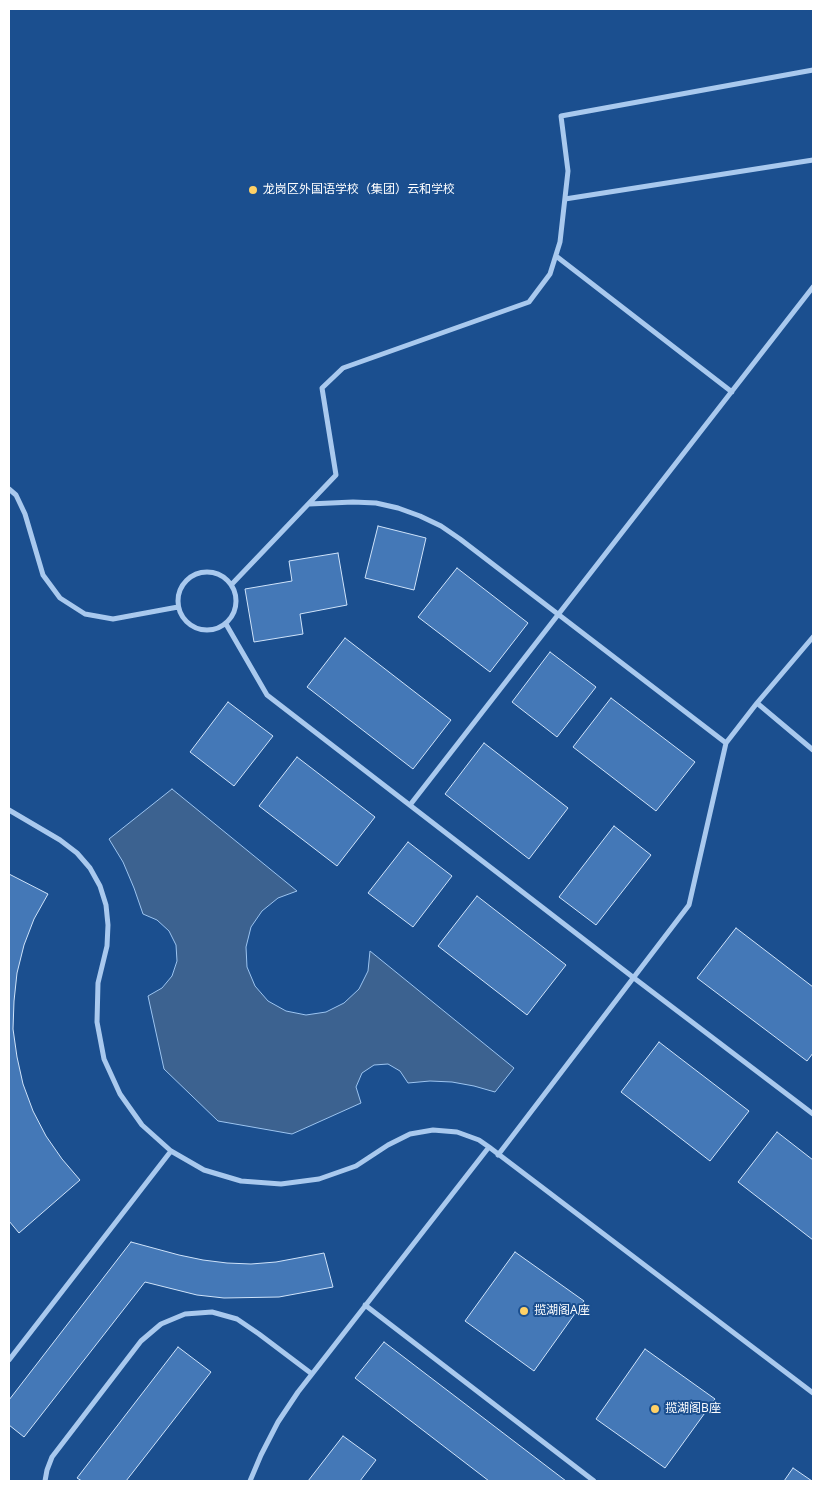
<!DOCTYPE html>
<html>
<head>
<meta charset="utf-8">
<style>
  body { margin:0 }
  #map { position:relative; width:822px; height:1490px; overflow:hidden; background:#1b4f8f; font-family:"Open Sans",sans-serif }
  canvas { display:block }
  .frame { position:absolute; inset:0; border:10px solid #fff; pointer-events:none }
</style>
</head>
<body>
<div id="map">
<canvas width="822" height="1490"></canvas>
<div class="frame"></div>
</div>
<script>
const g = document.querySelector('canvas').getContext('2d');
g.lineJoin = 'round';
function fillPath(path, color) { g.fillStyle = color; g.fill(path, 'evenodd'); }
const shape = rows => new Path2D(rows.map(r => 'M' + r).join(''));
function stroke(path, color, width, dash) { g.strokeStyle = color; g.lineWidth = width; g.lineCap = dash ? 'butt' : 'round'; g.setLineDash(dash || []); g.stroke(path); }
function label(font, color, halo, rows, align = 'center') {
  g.font = font + ' "Open Sans","Noto Sans SC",sans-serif'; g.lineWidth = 4; g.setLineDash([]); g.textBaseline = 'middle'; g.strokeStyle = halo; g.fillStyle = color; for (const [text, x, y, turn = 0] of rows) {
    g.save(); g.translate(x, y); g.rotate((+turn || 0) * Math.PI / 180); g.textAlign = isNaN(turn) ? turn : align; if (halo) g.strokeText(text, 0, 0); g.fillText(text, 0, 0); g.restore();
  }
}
const water = shape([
  [172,789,297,891,278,898,262,911,251,927,246,947,247,967,255,986,268,1001,286,1011,306,1015,326,1012,344,1003,359,989,368,971,370,951,514,1068,495,1092,474,1086,452,1082,430,1081,408,1083,400,1071,388,1064,374,1065,362,1073,356,1087,361,1103,292,1134,218,1121,164,1069,148,996,162,988,172,976,177,961,176,945,169,931,157,920,143,914,134,888,123,862,109,839,172,789]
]);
fillPath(water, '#3c6290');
stroke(water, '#9cc4f0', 1);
const building = shape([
  [378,526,426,538,414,590,365,578,378,526],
  [338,553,347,605,300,614,303,634,254,642,245,589,292,581,289,561,338,553],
  [457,568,528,623,490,672,418,617,457,568],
  [345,638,451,720,413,769,307,687,345,638],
  [550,652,596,687,557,737,512,702,550,652],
  [611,698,695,762,656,811,573,747,611,698],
  [228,702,273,736,234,786,190,752,228,702],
  [484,743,568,808,529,859,445,794,484,743],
  [297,757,375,817,337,866,259,806,297,757],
  [614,826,651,855,596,925,559,897,614,826],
  [408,842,452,876,413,927,368,893,408,842],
  [9,874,48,894,34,919,24,945,17,973,14,1001,13,1029,17,1057,23,1084,33,1111,46,1136,62,1159,80,1180,19,1233,9,1221,9,874],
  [477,896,566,965,527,1015,438,946,477,896],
  [736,928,813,987,813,1053,807,1061,697,978,736,928],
  [659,1042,749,1111,710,1161,621,1092,659,1042],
  [777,1132,813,1160,813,1240,738,1182,777,1132],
  [131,1242,179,1255,203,1260,227,1263,251,1264,276,1262,324,1253,333,1287,279,1297,224,1298,197,1295,145,1282,24,1437,9,1425,9,1400,131,1242],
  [515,1252,584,1301,534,1371,465,1321,515,1252],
  [384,1342,566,1481,489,1481,355,1378,384,1342],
  [178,1347,211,1372,126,1481,82,1481,77,1478,178,1347],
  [645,1349,715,1399,665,1468,596,1419,645,1349],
  [343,1436,376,1460,360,1481,308,1481,343,1436],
  [793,1468,812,1481,784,1481,793,1468]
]);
fillPath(building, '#4478b7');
stroke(building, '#cfe3fa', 1);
stroke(shape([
  [565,199,813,160],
  [556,256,732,392],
  [9,489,16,495,25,514,43,575,60,598,85,614,113,619,178,607],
  [309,504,353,502,376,503,398,508,420,516,441,526,460,539,726,743],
  '178 601a29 29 0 1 1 58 0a29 29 0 1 1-58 0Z',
  [232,584,336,475,322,388,343,368,529,302,550,274,560,242,568,171,561,116,813,70],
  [226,624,267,695,634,978,813,1114],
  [757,703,813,750],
  [410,805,813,287],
  [9,810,60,840,77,853,90,868,100,886,106,905,108,925,107,946,98,983,97,1022,104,1059,120,1094,142,1125,171,1151,204,1170,241,1181,281,1184,319,1179,356,1166,388,1145,410,1134,433,1130,457,1132,479,1140,489,1147,813,1393],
  [498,1155,689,905,726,743,757,703,813,637],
  [365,1305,594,1481],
  [9,1360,171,1151],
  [45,1481,47,1470,52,1457,141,1341,161,1324,185,1314,212,1312,237,1319,259,1334,312,1374],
  [250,1481,261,1455,278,1422,298,1392,489,1147]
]), '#a9c9ee', 5);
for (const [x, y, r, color] of [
  [253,190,5,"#ffd166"],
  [524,1311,5,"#ffd166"],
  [655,1409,5,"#ffd166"]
]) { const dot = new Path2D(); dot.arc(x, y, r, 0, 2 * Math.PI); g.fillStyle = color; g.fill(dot); stroke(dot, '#1b4f8f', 2); }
label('12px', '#fff', '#1b4f8f', [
  ["龙岗区外国语学校（集团）云和学校",263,190],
  ["揽湖阁A座",534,1311],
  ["揽湖阁B座",665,1409]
], 'left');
</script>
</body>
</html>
